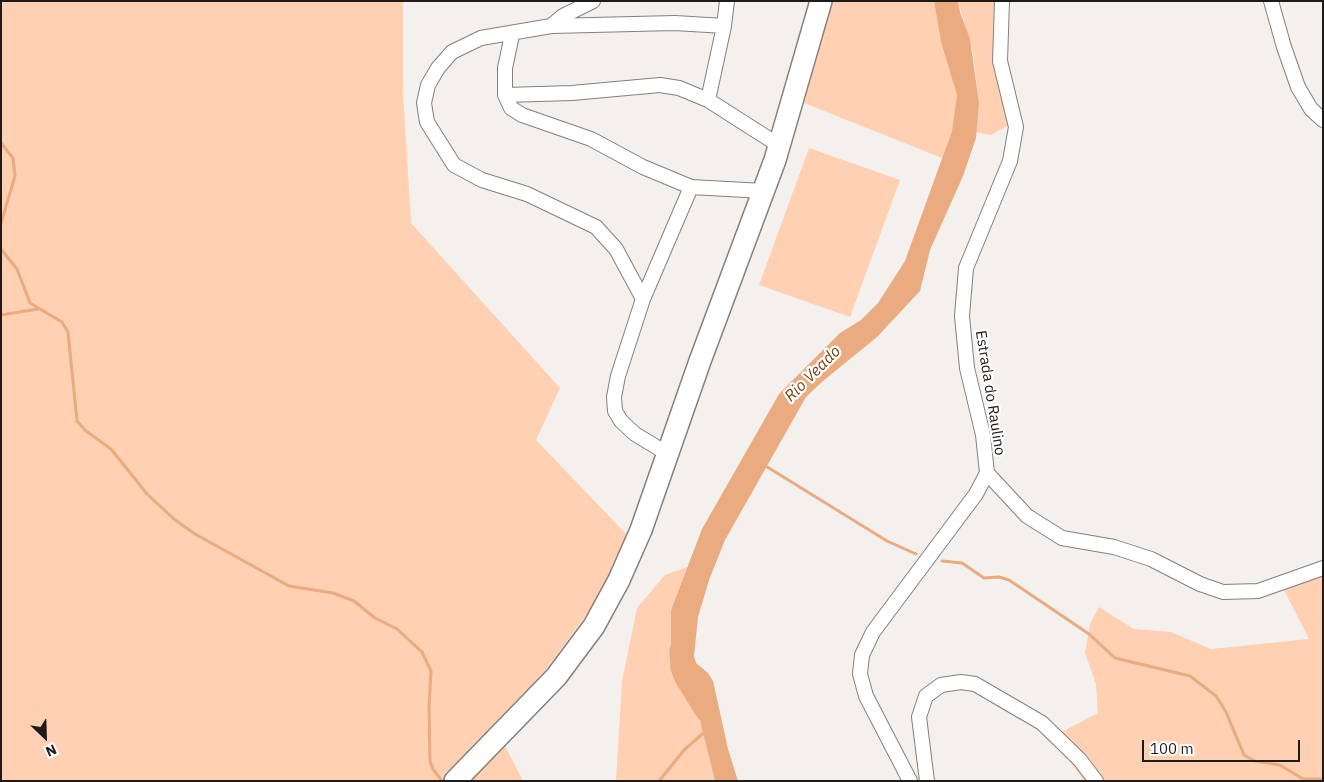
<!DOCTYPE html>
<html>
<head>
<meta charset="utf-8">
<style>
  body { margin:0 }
  #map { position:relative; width:1324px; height:782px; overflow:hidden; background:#f4f0ee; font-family:"IBM Plex Sans",sans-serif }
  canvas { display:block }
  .frame { position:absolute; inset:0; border:2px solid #1c1b1a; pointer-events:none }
  .north { position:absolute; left:20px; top:712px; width:50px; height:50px; -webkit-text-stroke:4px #fff; paint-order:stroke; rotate:156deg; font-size:14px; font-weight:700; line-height:20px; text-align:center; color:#1c1b1a }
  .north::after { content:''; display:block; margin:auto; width:18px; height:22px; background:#1c1b1a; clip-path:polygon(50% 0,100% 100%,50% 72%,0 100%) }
  .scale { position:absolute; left:1142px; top:740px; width:158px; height:22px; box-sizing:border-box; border:2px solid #1c1b1a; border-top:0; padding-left:6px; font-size:15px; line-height:18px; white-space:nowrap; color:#1c1b1a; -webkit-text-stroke:4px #fff; paint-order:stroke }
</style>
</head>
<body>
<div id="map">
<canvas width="1324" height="782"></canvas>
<div class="frame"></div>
<div class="north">N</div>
<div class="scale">100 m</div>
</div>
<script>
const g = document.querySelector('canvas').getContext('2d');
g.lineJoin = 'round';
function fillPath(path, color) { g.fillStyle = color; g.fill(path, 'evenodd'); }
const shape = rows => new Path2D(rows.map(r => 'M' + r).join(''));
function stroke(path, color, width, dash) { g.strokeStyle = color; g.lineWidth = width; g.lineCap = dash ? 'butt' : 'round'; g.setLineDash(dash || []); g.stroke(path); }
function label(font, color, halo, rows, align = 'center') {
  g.font = font + ' "IBM Plex Sans",sans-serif'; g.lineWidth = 4.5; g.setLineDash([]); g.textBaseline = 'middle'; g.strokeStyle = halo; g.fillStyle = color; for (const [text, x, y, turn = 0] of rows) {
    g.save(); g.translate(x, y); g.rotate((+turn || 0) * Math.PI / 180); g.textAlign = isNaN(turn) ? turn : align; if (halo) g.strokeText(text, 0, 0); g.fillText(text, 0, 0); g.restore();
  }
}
fillPath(shape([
  [1,1,403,1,403,92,411,223,560,388,536,440,632,540,616,574,542,675,439,781,1,781],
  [832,1,934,1,941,42,957,95,952,131,942,158,804,103],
  [958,1,999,1,1012,123,991,135,976,132,979,103,973,52],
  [809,148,900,180,850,317,759,285],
  [687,567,671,610,674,662,699,707,701,725,715,781,616,781,622,681,637,608,665,575],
  [1323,568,1323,781,1084,781,1052,737,1098,713,1096,684,1085,653,1090,624,1099,607,1134,629,1171,632,1211,649,1309,639,1283,588],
  [502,740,523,781,461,781]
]), '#ffd0b1');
fillPath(shape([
  [934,1,958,1,960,12,970,39,979,103,976,138,963,176,930,250,920,291,877,337,823,381,806,397,725,540,709,580,698,617,694,656,696,663,708,673,713,681,728,749,738,781,715,781,701,725,699,707,674,662,671,645,671,610,702,529,779,394,840,333,861,320,878,303,905,261,952,131,957,95,941,42]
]), '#e9ab7f');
stroke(shape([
  [1,143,13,158,15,176,1,223],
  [1,249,17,269,30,303,62,322,68,332,77,421,86,431,111,449,147,494,175,520,195,534,289,586,333,593,354,601,375,618,397,629,422,652,431,671,429,707,430,761,433,769,442,781],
  [1,315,38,309],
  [764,465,887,541,916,554],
  [942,561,962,563,984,578,999,577,1009,580,1089,634,1115,658,1190,676,1216,696,1226,712,1244,755,1255,761,1280,765,1303,779,1323,779],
  [659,781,685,749,706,731]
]), '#e9ab7f', 3);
stroke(shape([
  [679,650,680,668,684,678,705,712]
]), '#e9ab7f', 19);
const minor = shape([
  [1271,1,1284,47,1298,87,1311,109,1323,120],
  [551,26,563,16,593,1],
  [512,35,505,68,505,95,511,108,522,115,591,139,643,167,691,187,764,191],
  [505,95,572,93,660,85,679,88,708,100,780,146],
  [708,100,724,26,727,1],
  [643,299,616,249,596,227,527,194,482,180,454,165,427,122,424,103,428,85,438,68,452,52,481,38,551,26,675,23,724,26],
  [668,454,635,434,621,421,615,411,614,397,618,376,643,299,691,187],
  [987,473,1027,516,1062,538,1114,547,1151,559,1200,584,1223,592,1258,591,1323,568],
  [910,781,866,696,860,674,862,655,873,632,976,494,987,473,983,435,967,368,962,316,966,268,1010,161,1016,127,1000,61,1002,1],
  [927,781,919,717,926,696,941,685,961,682,975,684,1042,723,1080,760,1096,781]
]);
const highway = shape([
  [455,781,556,677,594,626,619,580,641,530,700,361,775,160,821,1]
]);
stroke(minor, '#83807d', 16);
stroke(highway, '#83807d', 24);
stroke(minor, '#fff', 14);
stroke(highway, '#fff', 21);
label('15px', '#1c1b1a', '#fff', [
  ["Estrada do Raulino",990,393,81]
]);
label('italic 16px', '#783f0c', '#fff', [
  ["Rio Veado",813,374,-45]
]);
</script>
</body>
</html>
